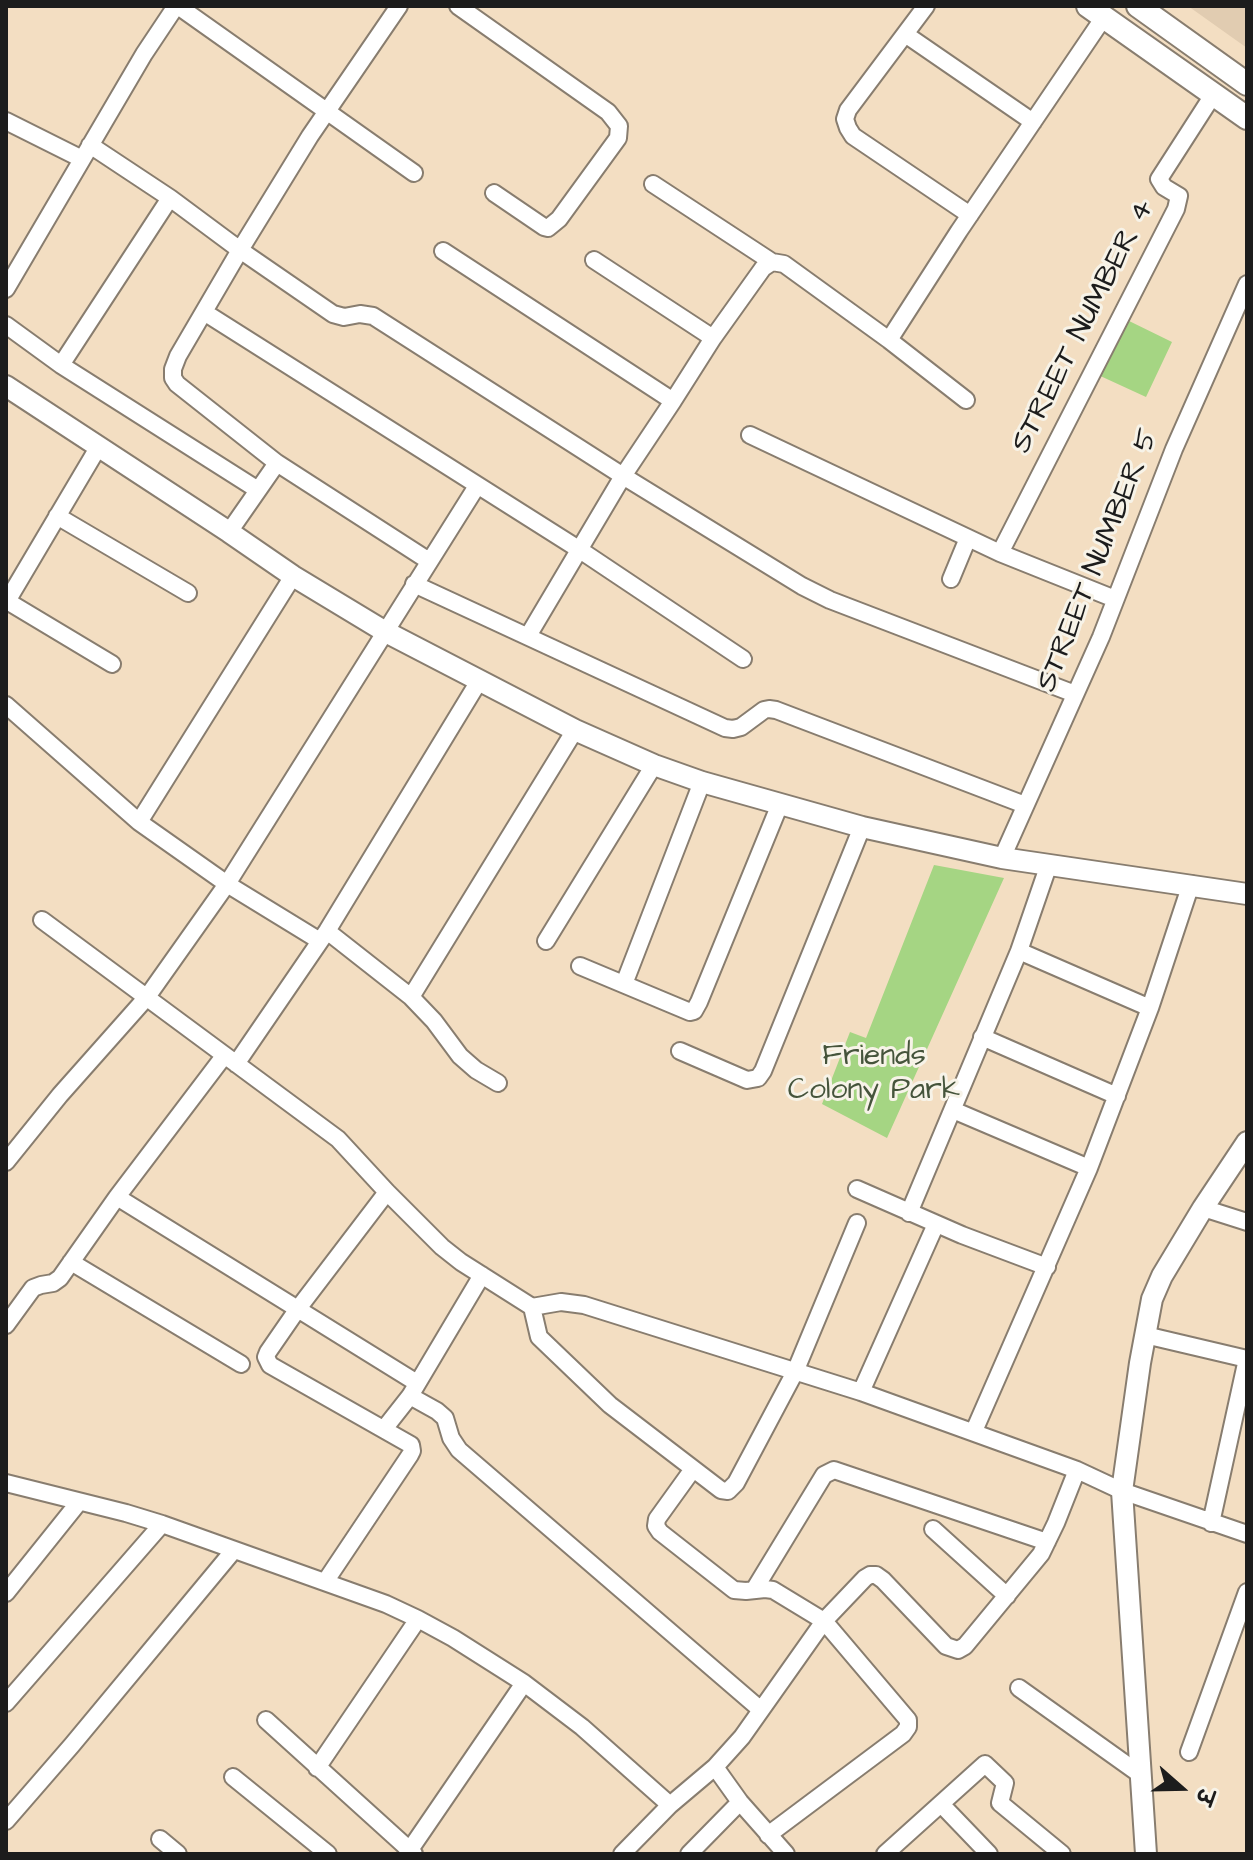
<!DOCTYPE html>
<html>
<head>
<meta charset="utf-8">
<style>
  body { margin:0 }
  #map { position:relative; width:1253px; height:1860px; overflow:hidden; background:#f3dec2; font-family:"Architects Daughter","Playpen Sans Deva",sans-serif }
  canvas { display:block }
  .frame { position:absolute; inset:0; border:8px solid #1c1c1c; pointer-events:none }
  .north { position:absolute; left:1141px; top:1748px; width:80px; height:80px; -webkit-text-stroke:6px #f7f3e8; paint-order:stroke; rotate:110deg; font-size:22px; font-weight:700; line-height:32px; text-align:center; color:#1c1c1c }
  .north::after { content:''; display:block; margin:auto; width:28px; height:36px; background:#1c1c1c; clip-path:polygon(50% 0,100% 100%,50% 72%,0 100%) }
</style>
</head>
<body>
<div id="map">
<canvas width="1253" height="1860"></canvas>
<div class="frame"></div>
<div class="north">उ</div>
</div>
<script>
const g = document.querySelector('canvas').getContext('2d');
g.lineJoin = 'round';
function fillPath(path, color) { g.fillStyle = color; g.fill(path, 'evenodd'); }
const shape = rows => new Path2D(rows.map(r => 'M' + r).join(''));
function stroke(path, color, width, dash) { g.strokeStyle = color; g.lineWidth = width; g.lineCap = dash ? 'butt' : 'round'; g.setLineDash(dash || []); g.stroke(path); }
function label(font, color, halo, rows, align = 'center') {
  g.font = font + ' "Architects Daughter",sans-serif'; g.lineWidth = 6; g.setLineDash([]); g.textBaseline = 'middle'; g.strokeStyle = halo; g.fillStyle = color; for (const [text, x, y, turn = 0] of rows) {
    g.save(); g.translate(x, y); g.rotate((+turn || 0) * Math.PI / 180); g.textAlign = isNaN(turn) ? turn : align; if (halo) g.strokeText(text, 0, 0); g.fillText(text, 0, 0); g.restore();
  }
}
fillPath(shape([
  [1188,6,1247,6,1247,48]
]), '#e1ccb1');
fillPath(shape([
  [1123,318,1172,342,1146,397,1096,374],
  [934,865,1004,878,887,1138,822,1104,850,1032,866,1038]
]), '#a5d583');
const minor = shape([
  [178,6,414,173],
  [399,6,310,136,240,250,178,356,173,369,173,378,177,384,277,463,429,561],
  [458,6,608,112,619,126,618,138,559,219,548,228,544,227,494,193],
  [926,6,848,110,845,119,848,128,853,136,970,215],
  [905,34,1033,122],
  [6,121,82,159],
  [90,145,170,198,240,250,333,314,344,317,360,314,373,316,623,476,802,586,830,600,1075,694],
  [653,184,772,262],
  [443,251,673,401],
  [594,260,713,338],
  [6,289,144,54,176,6],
  [204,312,580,550,743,659],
  [6,325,61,365,258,490],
  [889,340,959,231,1104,17],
  [61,365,170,198],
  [750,435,1000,553,1115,599],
  [57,516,188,593],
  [229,532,277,463],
  [1000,553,1176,209,1179,196,1164,187,1159,179,1213,95],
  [951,579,968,538],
  [414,584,725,728,733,729,741,727,764,710,769,709,776,710,1025,805],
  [7,601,112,664],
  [6,603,99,446],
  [528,636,623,476,673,401,713,338,763,268,772,262,784,264,889,340,966,400],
  [6,705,139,822,227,884,320,941],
  [139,822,293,576],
  [1002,858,1101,637,1174,449,1247,284],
  [42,920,338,1139,387,1192,442,1247,461,1262,532,1307,539,1337,610,1405,721,1490,728,1491,736,1483,795,1372,857,1223],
  [327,931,411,997,434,1021,460,1056,476,1070,498,1083],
  [546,941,654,765],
  [1019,951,1150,1008],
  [580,966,690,1012,694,1011,699,1002,780,804],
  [624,984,702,782],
  [411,997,575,730],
  [982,1037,1117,1096],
  [680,1051,747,1080,758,1078,763,1071,862,827],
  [236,1064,327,931,479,681],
  [953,1110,1089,1168],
  [6,1162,60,1095,147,997,227,884,477,486],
  [857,1189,962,1235,1047,1267],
  [117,1197,417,1383],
  [1203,1208,1247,1222],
  [909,1213,1019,951,1049,864],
  [71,1262,241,1364],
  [532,1307,561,1302,584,1305,861,1392,1077,1470,1122,1491,1247,1534],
  [6,1325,33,1288,41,1285,53,1283,60,1278,117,1197,224,1056],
  [1145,1335,1247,1359],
  [861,1392,936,1224],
  [410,1396,437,1411,445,1418,451,1438,459,1450,761,1710],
  [384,1429,410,1396,482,1275],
  [974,1431,1089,1168,1150,1008,1191,884],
  [693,1469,657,1519,656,1526,660,1532,734,1590,746,1591,765,1589,773,1590,824,1621,908,1720,908,1727,903,1734,768,1835],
  [6,1483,126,1513,162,1524,386,1604,418,1619,453,1638,524,1683,582,1727,670,1805],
  [1211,1523,1247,1359],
  [933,1529,1007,1596],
  [325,1582,410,1455,412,1451,411,1445,270,1365,266,1357,268,1352,297,1310,387,1192],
  [754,1590,824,1475,834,1470,1047,1542],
  [6,1593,79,1502],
  [1019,1688,1141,1775],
  [6,1703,162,1524],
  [266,1720,414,1854],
  [1189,1752,1247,1592],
  [715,1767,740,1802,786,1854],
  [317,1768,418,1619],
  [233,1777,328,1854],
  [941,1804,989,1854],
  [6,1821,72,1745,234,1550],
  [160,1839,178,1854],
  [407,1854,524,1683],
  [622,1854,670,1805,715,1767,742,1737,824,1621,865,1578,870,1575,876,1575,883,1580,946,1646,958,1650,965,1646,1041,1554,1056,1523,1077,1470],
  [689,1854,740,1802],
  [885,1854,985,1764,1005,1783,1000,1803,1062,1854]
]);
const tertiary = shape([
  [6,386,229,532,293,576,384,631,575,730,654,765,702,782,862,827,1002,858,1247,894],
  [1146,1854,1122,1491,1140,1363,1152,1299,1162,1276,1203,1208,1247,1142]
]);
const secondary = shape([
  [1088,6,1247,118],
  [1138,6,1247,84]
]);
stroke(minor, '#887d6f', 20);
stroke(tertiary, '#887d6f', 24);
stroke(secondary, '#887d6f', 26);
stroke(minor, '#fff', 16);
stroke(tertiary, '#fff', 20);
stroke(secondary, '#fff', 22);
label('30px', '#1c1c1c', '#f7f3e8', [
  ["STREET NUMBER 4",1084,327,-63],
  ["STREET NUMBER 5",1099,561,-68]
]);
label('30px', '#45543b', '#f7f3e8', [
  ["Friends",874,1058],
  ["Colony Park",874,1092]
]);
</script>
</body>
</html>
